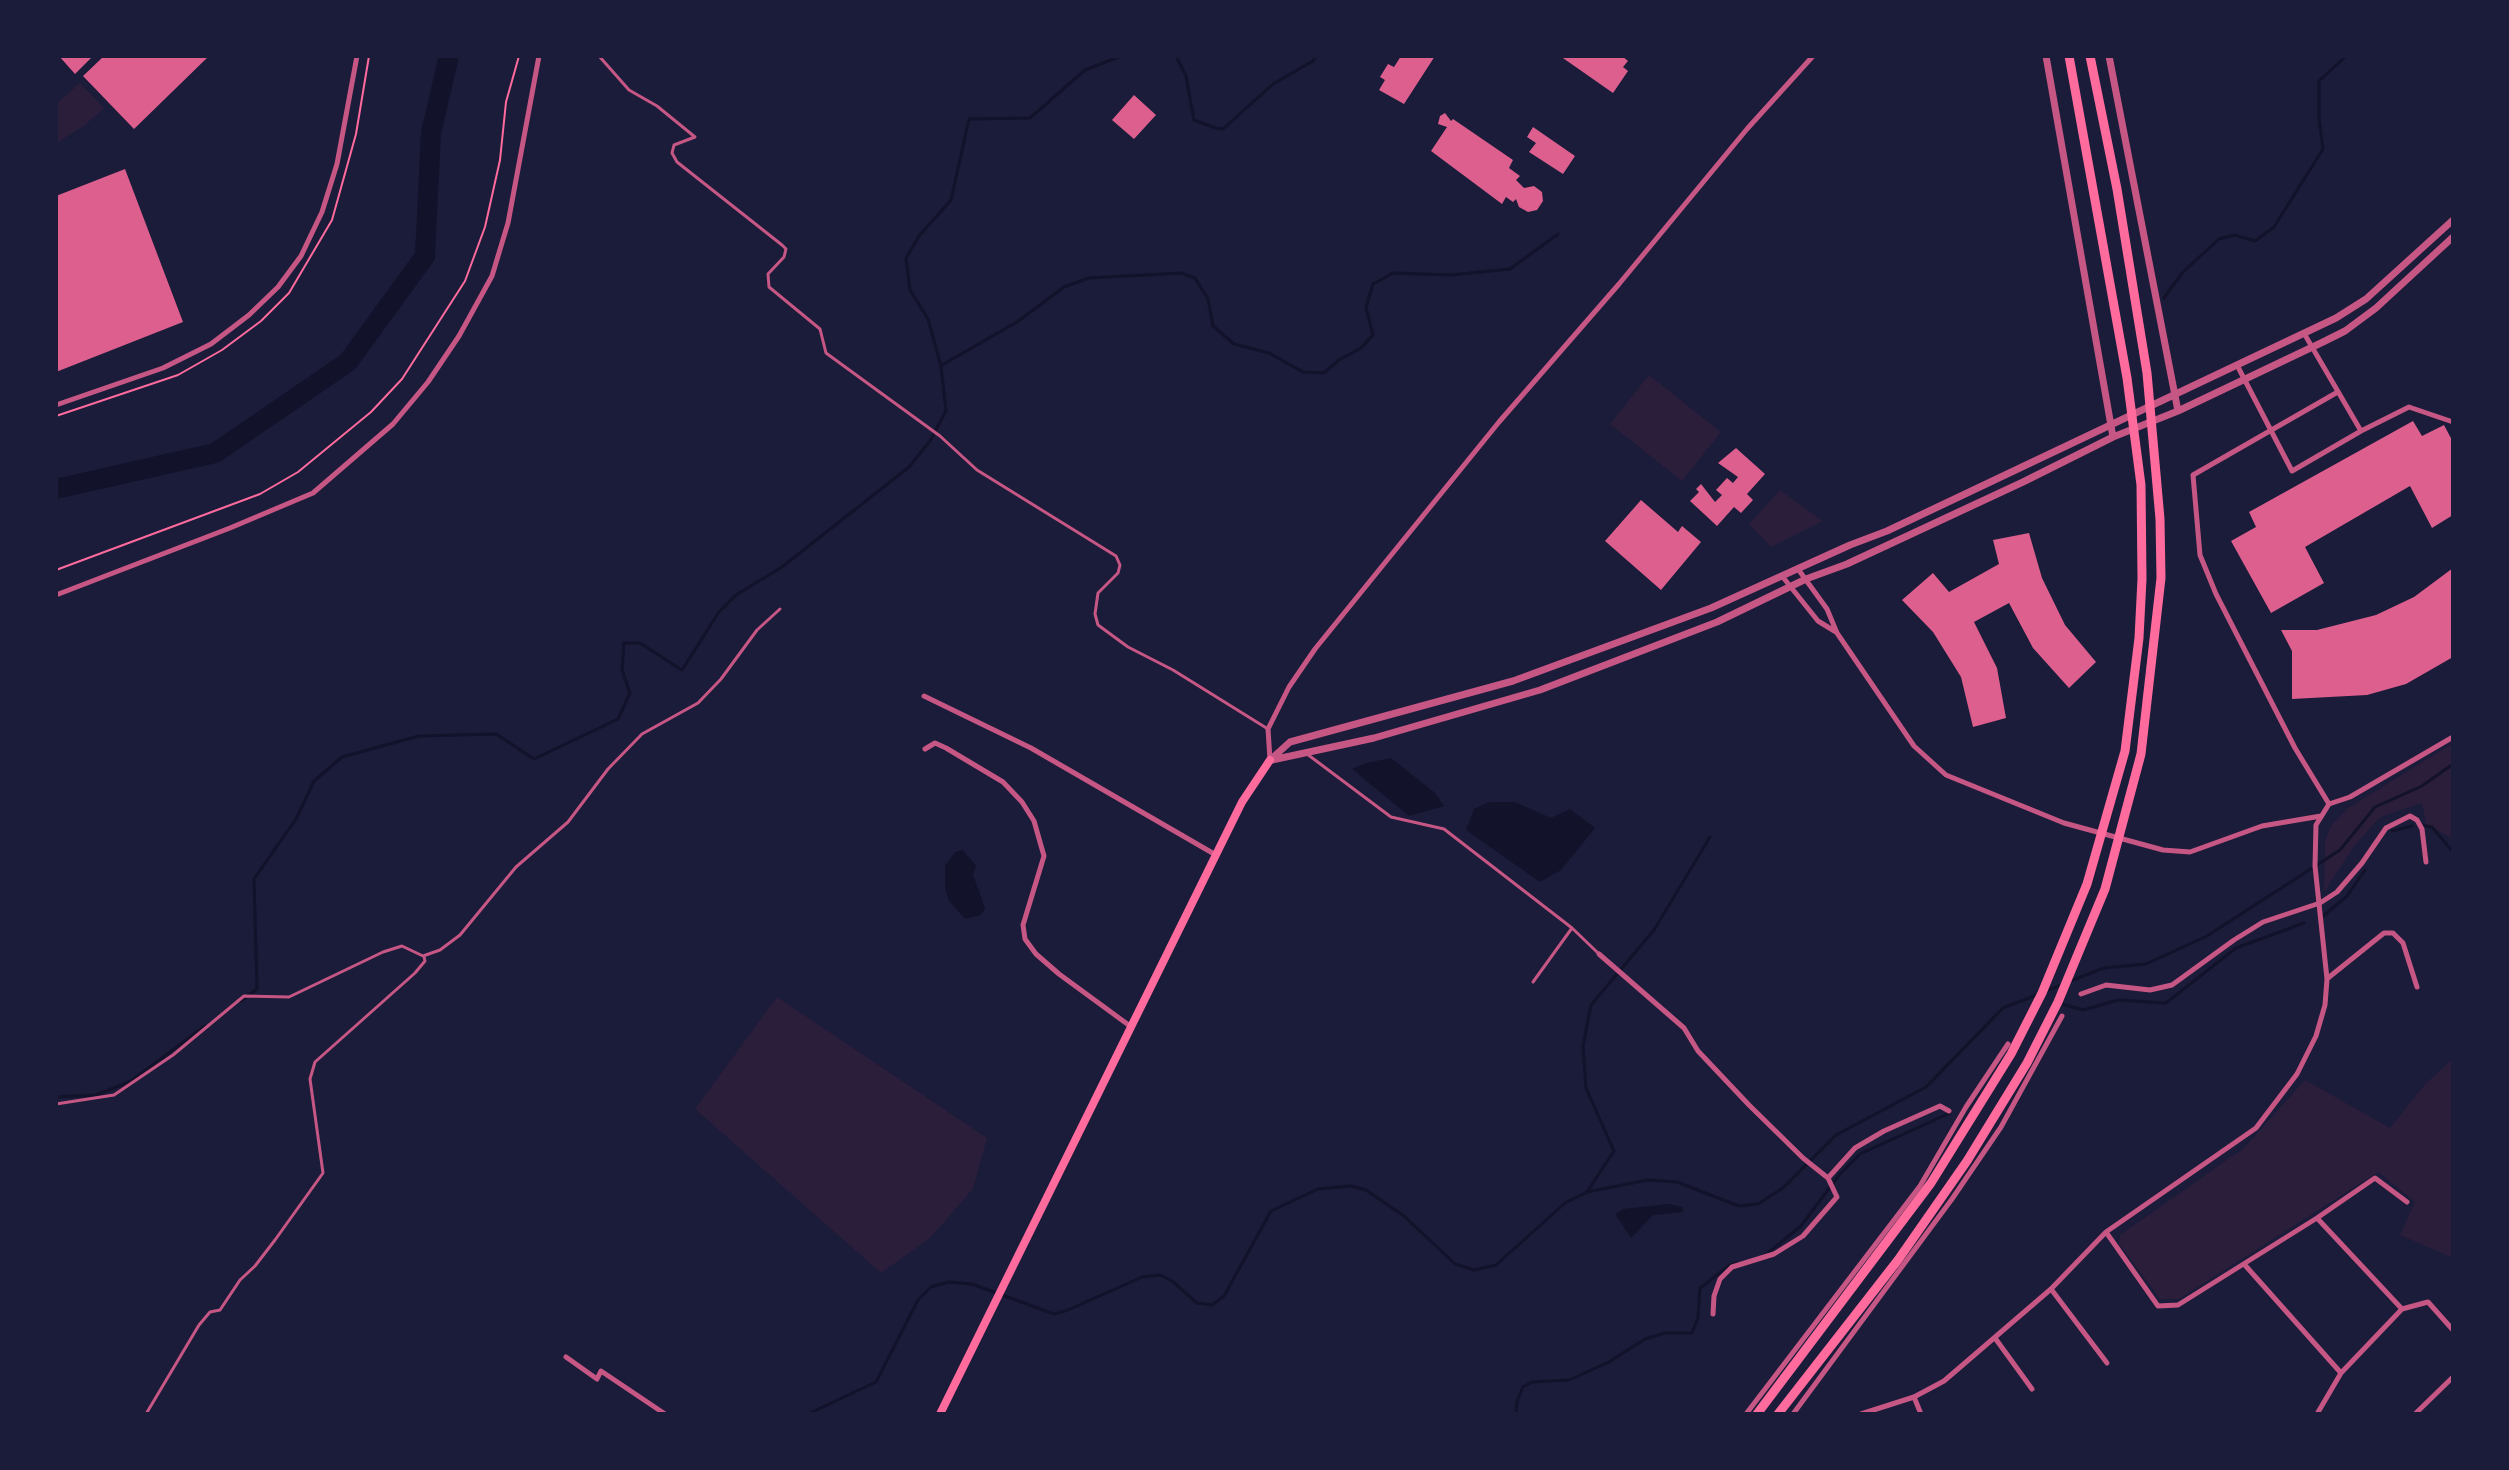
<!DOCTYPE html>
<html>
<head>
<meta charset="utf-8">
<style>
  body { margin:0 }
  #map { position:relative; width:2509px; height:1470px; overflow:hidden; background:#1b1b3a; font-family:Roboto,sans-serif }
  canvas { display:block }
  .frame { position:absolute; inset:0; border:58px solid #1b1b3a; pointer-events:none }
</style>
</head>
<body>
<div id="map">
<canvas width="2509" height="1470"></canvas>
<div class="frame"></div>
</div>
<script>
const g = document.querySelector('canvas').getContext('2d');
g.lineJoin = 'round';
function fillPath(path, color) { g.fillStyle = color; g.fill(path, 'evenodd'); }
const shape = rows => new Path2D(rows.map(r => 'M' + r).join(''));
function stroke(path, color, width, dash) { g.strokeStyle = color; g.lineWidth = width; g.lineCap = dash ? 'butt' : 'round'; g.setLineDash(dash || []); g.stroke(path); }
fillPath(shape([
  [80,83,104,108,84,126,56,143,56,104],
  [1649,375,1721,432,1682,481,1610,424],
  [1780,490,1823,521,1771,547,1749,524],
  [2453,743,2453,839,2426,824,2422,803,2380,817,2355,845,2324,892,2325,841,2331,826,2348,808],
  [777,997,987,1138,973,1189,930,1238,881,1273,695,1109],
  [2453,1059,2453,1258,2400,1235,2415,1202,2378,1172,2179,1299,2160,1299,2119,1244,2120,1235,2244,1148,2305,1080,2390,1128,2426,1083]
]), '#2a1e3b');
fillPath(shape([
  [1391,758,1435,793,1444,806,1409,816,1352,769,1366,763],
  [1489,802,1515,802,1551,818,1570,809,1595,828,1561,870,1540,882,1466,830,1474,809],
  [963,850,976,866,973,875,985,908,981,915,965,919,949,901,945,888,945,866,955,852],
  [1668,1204,1683,1207,1683,1212,1653,1215,1631,1238,1615,1214,1623,1209]
]), '#12122b');
stroke(shape([
  [1176,56,1186,76,1194,120,1215,128,1223,129,1273,84,1313,61,1316,56],
  [2164,298,2182,273,2219,239,2235,235,2255,241,2274,227,2323,149,2319,119,2319,81,2346,56],
  [942,365,1017,322,1064,287,1089,278,1181,273,1195,278,1208,299,1213,326,1234,344,1269,353,1303,372,1324,373,1339,360,1361,348,1373,335,1366,307,1373,284,1393,273,1451,275,1510,269,1558,234],
  [2421,825,2432,827,2453,852],
  [2392,831,2412,826],
  [2322,917,2347,896,2365,870],
  [2068,982,2104,968,2146,964,2207,936,2340,850,2375,807,2422,786,2453,764],
  [2046,991,2061,985],
  [241,1001,257,989,254,879,296,819,314,781,342,757,419,736,496,734,534,759,618,719,630,693,622,670,624,643,640,643,682,670,719,612,736,595,782,567,909,467,930,441,946,411,941,366,928,319,910,290,906,258,919,236,951,200,969,119,1030,118,1085,70,1121,56],
  [2062,1004,2083,1010,2118,1000,2166,1003,2236,948,2304,923],
  [56,1097,96,1095,131,1081,205,1026],
  [1587,1192,1614,1151,1586,1088,1583,1046,1591,1005,1654,930,1710,837],
  [1764,1256,1800,1227,1840,1174,1860,1154,1950,1113],
  [808,1414,876,1382,918,1300,931,1287,949,1282,972,1284,1054,1314,1068,1310,1142,1277,1160,1275,1172,1281,1197,1303,1212,1305,1224,1296,1271,1211,1318,1189,1351,1186,1366,1190,1404,1216,1455,1264,1474,1270,1496,1265,1565,1203,1587,1192,1648,1180,1677,1182,1739,1206,1758,1204,1783,1188,1836,1135,1926,1087,2003,1008,2039,994],
  [1516,1414,1517,1401,1523,1387,1532,1382,1569,1380,1609,1362,1645,1339,1665,1333,1692,1333,1698,1318,1700,1288,1730,1265,1737,1263]
]), '#12122b', 3);
stroke(shape([
  [56,489,215,453,348,362,425,256,431,133,449,56]
]), '#12122b', 20);
fillPath(shape([
  [59,56,93,56,75,74],
  [104,56,209,56,134,129,83,76],
  [1401,56,1435,56,1404,104,1379,90,1385,80,1380,77,1388,64,1394,67],
  [1560,56,1622,56,1628,61,1623,67,1628,71,1613,93],
  [1134,95,1156,115,1134,139,1112,120],
  [1445,113,1451,121,1453,119,1513,160,1509,168,1520,176,1516,180,1524,188,1534,186,1542,192,1543,201,1537,210,1528,212,1519,207,1516,199,1513,202,1506,197,1502,204,1431,151,1447,127,1438,124,1440,116],
  [1533,127,1575,156,1563,174,1529,152,1536,143,1527,137],
  [125,169,183,322,56,372,56,196],
  [2413,421,2422,436,2444,425,2453,442,2453,515,2432,528,2410,486,2305,547,2324,583,2271,613,2231,541,2256,527,2249,512],
  [1736,448,1765,474,1747,494,1753,500,1741,513,1734,507,1717,526,1690,501,1699,492,1696,489,1701,484,1715,502,1722,495,1716,490,1727,478,1733,483,1738,477,1718,463],
  [1641,500,1678,532,1682,526,1701,542,1661,590,1605,541],
  [2029,533,2042,578,2065,625,2096,662,2069,688,2033,648,2009,603,1974,622,1997,668,2006,718,1973,727,1961,677,1933,632,1902,600,1933,573,1949,592,1999,564,1993,540],
  [2453,568,2453,657,2406,684,2367,695,2292,699,2292,651,2281,630,2317,630,2376,615,2414,597]
]), '#dd5f8e');
stroke(shape([
  [56,416,178,375,222,350,261,321,289,293,332,220,356,134,369,56],
  [56,570,260,494,298,472,371,412,402,379,465,281,485,227,500,160,506,102,519,56]
]), '#ff6b9d', 2);
stroke(shape([
  [599,56,629,90,657,106,695,137,674,145,672,153,677,162,782,245,786,249,784,257,768,274,769,287,820,329,826,353,940,436,977,470,1116,556,1120,565,1118,573,1098,593,1095,614,1098,625,1128,647,1173,670,1268,729],
  [1307,754,1391,817,1444,829,1572,928,1598,953],
  [1533,982,1572,928],
  [56,1104,114,1095,173,1055,244,996,289,997,383,952,402,946,423,956,440,950,460,935,516,867,568,822,608,769,642,734,698,703,721,679,757,630,780,609],
  [146,1414,199,1325,210,1312,220,1310,240,1280,255,1266,275,1240,323,1173,310,1079,315,1062,415,973,425,961,424,957]
]), '#c65784', 3);
stroke(shape([
  [2238,367,2292,471,2361,431,2305,335],
  [56,405,163,368,211,344,249,315,278,287,301,256,322,212,337,164,357,56],
  [2361,431,2409,407,2453,422],
  [1798,569,1827,609,1837,633,1914,746,1946,775,2064,823,2163,850,2190,852,2262,826,2321,816],
  [1782,576,1818,621,1836,632],
  [56,595,230,528,313,493,393,424,428,382,459,336,492,276,508,223,539,56],
  [924,696,1031,748,1216,855],
  [925,749,935,743,946,748,1003,782,1022,802,1034,821,1044,856,1023,925,1025,939,1036,954,1059,974,1130,1026],
  [1270,760,1268,729,1289,687,1315,649,1499,422,1619,284,1747,129,1813,56],
  [2329,804,2295,748,2216,594,2200,555,2193,475,2336,393],
  [1599,954,1684,1028,1698,1051,1749,1105,1803,1158,1828,1178,1837,1197,1803,1236,1774,1254,1732,1267,1720,1279,1714,1296,1713,1314],
  [2328,978,2384,933,2393,933,2403,943,2417,987],
  [2081,994,2106,985,2150,990,2172,985,2234,940,2263,922,2320,903,2337,892,2362,863,2386,828,2410,816,2417,820,2422,829,2426,862],
  [1828,1178,1855,1148,1884,1131,1940,1106,1949,1111],
  [2317,1218,2402,1309],
  [2106,1232,2158,1306,2178,1305,2317,1218,2375,1178,2407,1202],
  [2244,1264,2341,1373],
  [2051,1289,2107,1363],
  [1995,1338,2032,1389],
  [566,1357,597,1379,601,1371,665,1414],
  [1914,1397,1921,1414],
  [1746,1414,1920,1186,1966,1107,2008,1044],
  [1793,1414,1952,1199,2001,1127,2062,1016],
  [1861,1414,1914,1397,1944,1381,2051,1289,2106,1232,2256,1128,2297,1074,2316,1036,2325,1005,2327,979,2315,866,2316,825,2329,804,2350,797,2453,737],
  [2317,1414,2341,1373,2402,1309,2428,1302,2453,1330],
  [2415,1414,2453,1377]
]), '#c65784', 5);
stroke(shape([
  [2046,56,2113,437],
  [2109,56,2178,411],
  [1270,760,1290,742,1513,681,1711,608,1850,545,1887,531,2336,318,2366,299,2453,220],
  [1272,760,1374,738,1540,690,1717,622,1806,579,1847,564,2023,482,2113,437,2178,411,2323,342,2345,331,2376,308,2453,237]
]), '#c65784', 7);
stroke(shape([
  [940,1414,1242,802,1270,760]
]), '#ff6b9d', 8);
stroke(shape([
  [1757,1414,1931,1183,2011,1054,2042,993,2087,884,2125,751,2139,638,2142,579,2141,485,2127,378,2069,56],
  [1778,1414,1898,1260,1967,1161,2027,1063,2058,1002,2105,889,2141,754,2161,578,2160,519,2147,373,2117,189,2090,56]
]), '#ff6b9d', 9);
</script>
</body>
</html>
